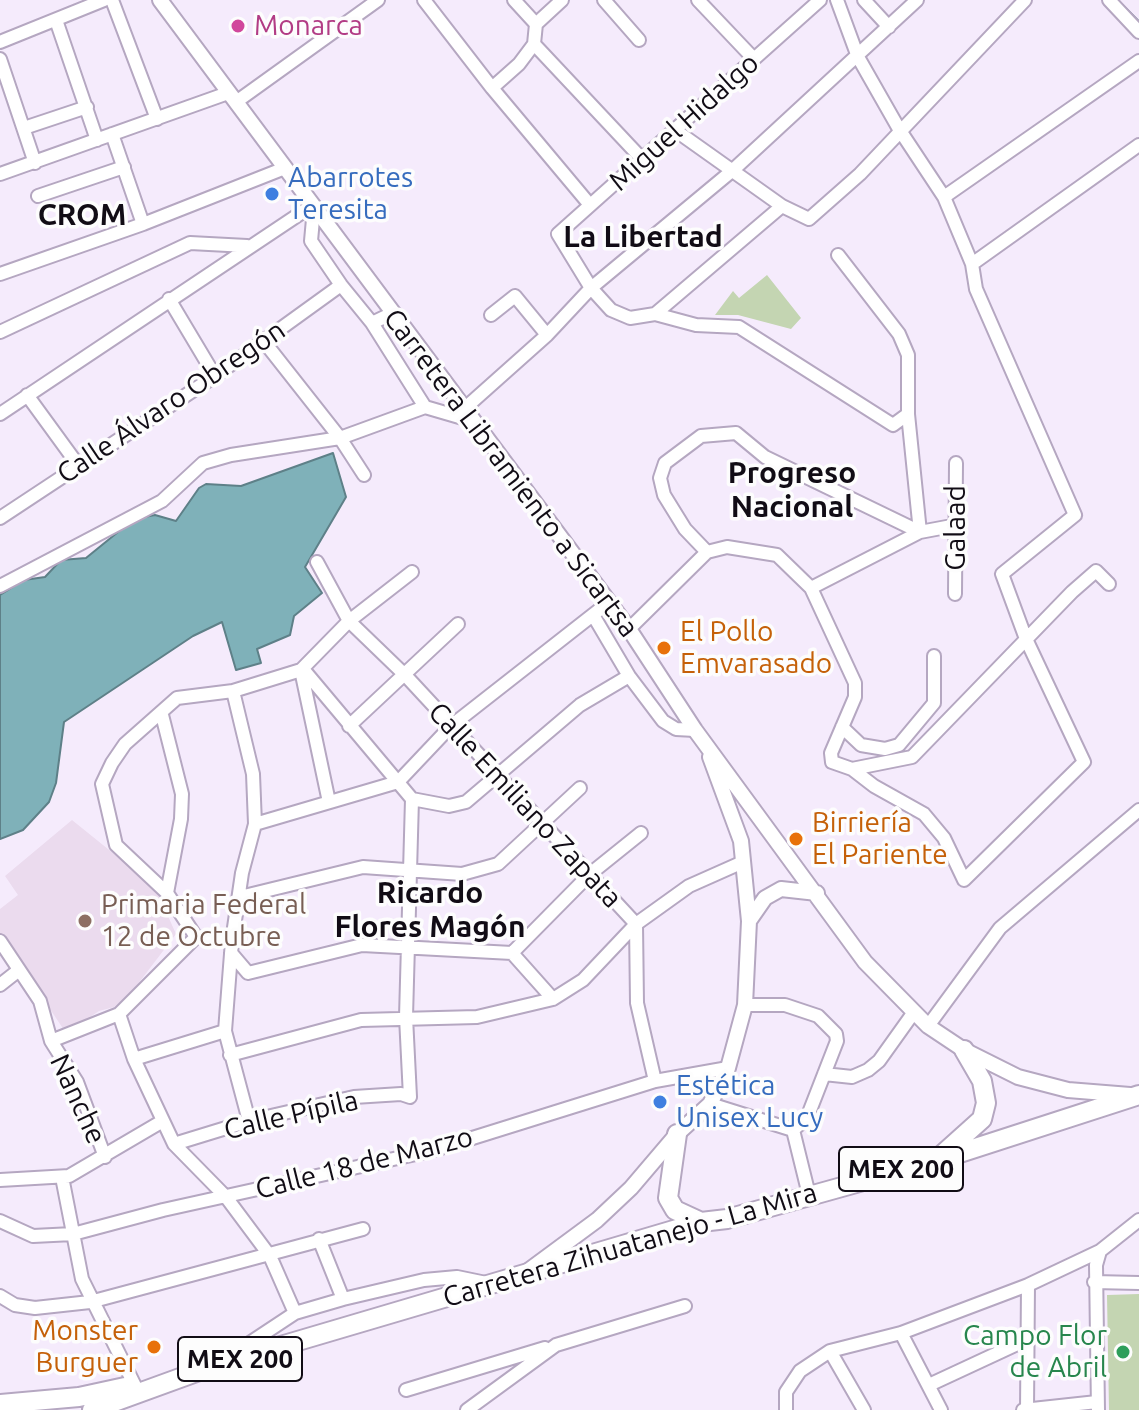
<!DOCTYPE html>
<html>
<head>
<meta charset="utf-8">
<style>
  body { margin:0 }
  canvas { display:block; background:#f5ebfc }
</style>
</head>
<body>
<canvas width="1139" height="1410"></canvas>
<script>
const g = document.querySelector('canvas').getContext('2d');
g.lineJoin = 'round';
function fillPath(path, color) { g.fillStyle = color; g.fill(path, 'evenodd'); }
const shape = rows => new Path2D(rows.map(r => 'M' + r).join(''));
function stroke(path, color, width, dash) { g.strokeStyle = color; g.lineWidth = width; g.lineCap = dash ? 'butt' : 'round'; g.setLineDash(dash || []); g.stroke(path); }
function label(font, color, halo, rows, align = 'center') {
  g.font = font + ' Ubuntu,sans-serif'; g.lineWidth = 7; g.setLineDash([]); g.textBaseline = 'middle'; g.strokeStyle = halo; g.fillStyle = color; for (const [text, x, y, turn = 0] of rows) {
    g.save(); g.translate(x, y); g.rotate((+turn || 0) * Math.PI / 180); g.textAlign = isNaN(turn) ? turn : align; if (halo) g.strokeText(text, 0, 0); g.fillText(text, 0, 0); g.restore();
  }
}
fillPath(shape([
  [72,820,155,887,176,934,131,993,114,1007,99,1011,66,1033,0,934,0,909,18,895,5,876]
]), '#ebdbee');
fillPath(shape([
  [767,275,801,318,791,329,738,315,715,315,733,291,739,298],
  [1139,1294,1139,1410,1109,1410,1107,1295]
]), '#c4d5b2');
const water = shape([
  [333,453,346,497,305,567,322,593,294,616,290,635,257,649,261,663,236,670,222,622,193,636,64,722,56,783,49,802,23,830,0,839,0,595,24,580,45,577,61,560,86,558,134,519,155,515,176,521,199,488,206,484,241,486,333,453]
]);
fillPath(water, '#7fb1b9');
stroke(water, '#5e8088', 2);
stroke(shape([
  [1117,0,1139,22]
]), '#5e8088', 3);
const minor = shape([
  [112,0,157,119],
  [424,0,492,88,590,205],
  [514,0,536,24],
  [604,0,639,40],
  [698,0,754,59],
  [820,0,558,234,591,288,611,310,630,318,655,314,696,325,739,327,893,425,908,414],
  [837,0,858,57,899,129,944,197,972,264,976,289,1075,515,1002,574,1026,639,1084,762,964,880,944,838,924,814,874,786,852,769],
  [864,0,889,27],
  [1109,0,1139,32],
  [56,20,97,140],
  [0,42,104,0],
  [534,44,642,159],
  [0,59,35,163],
  [492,88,519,64,534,44,536,24,562,0],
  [236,102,378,0],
  [24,128,87,107],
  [675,130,782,206,809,219,860,174,1025,0],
  [112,134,143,224],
  [0,174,228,93],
  [38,196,124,167],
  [944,197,1139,61],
  [314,208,311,241,341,285,372,323,393,313],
  [838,255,899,334,908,355,908,414,920,532],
  [972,264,1139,145],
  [0,274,143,224,285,168],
  [169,299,215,376],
  [655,314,782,206],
  [491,315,515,296,547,335],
  [372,323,425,407],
  [0,332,190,243,247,246],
  [262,339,340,438,364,475],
  [27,395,78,465],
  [464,409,547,335,591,288,733,170,917,0],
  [0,414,313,205],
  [0,518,215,376,341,285],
  [707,552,685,529,664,495,660,478,665,463,701,436,736,433,765,457,920,532],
  [317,562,349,621,406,676,636,924,637,1003,655,1081],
  [0,586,162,501,203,463,231,455,340,438,425,407,473,421],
  [811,588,920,532,957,525],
  [955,594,956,463],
  [593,615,629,676,663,721,676,729,695,730],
  [629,629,707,552,727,547,777,555,811,588,855,683,855,697,831,753,832,762,852,769,912,757,1072,592,1096,571,1109,584],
  [303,669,412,799,449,806,466,802,580,705,629,676],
  [301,670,329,802],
  [233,691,253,774,255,824,242,873,232,941,225,1031,249,1121],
  [162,715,182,794,181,819,167,893],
  [349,726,458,624],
  [842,727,861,745,885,749,899,745,934,703,934,656],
  [255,824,398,782,451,726,608,603],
  [240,897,363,867,462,874,498,864,580,788],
  [196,937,167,893,116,845,102,784,112,763,125,744,177,698,233,691,301,670,349,621,412,572],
  [196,937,119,1014,134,1059,174,1144,226,1197,270,1256,295,1313],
  [196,937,232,941],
  [0,941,40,1001,51,1041,77,1082,105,1157],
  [231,953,248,973,362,945,512,953,590,874,641,833],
  [512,953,553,999],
  [0,985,19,970],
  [745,1005,785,1005,818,1016,836,1034,837,1041,807,1118,793,1130,809,1195],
  [928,1026,1000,928,1139,810],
  [51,1041,119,1014],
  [230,1055,361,1020,477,1017,553,999,583,980,636,924,689,886,743,862],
  [134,1059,225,1031],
  [824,1074,852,1077,868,1070,879,1061,914,1012],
  [710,1104,793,1130],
  [174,1144,249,1121,354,1097,401,1094,410,1097,406,1017,412,799],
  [62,1177,82,1279,139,1394],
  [0,1180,69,1176,161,1122],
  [0,1221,33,1236,73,1234,163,1210,434,1150,655,1081,728,1068],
  [319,1239,343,1299],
  [1094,1282,1139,1283],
  [0,1296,15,1305,35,1308,90,1302,363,1229],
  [901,1333,941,1410],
  [830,1351,864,1410],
  [230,1356,295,1313,343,1299,424,1280,457,1277,486,1283],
  [929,1385,1028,1339],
  [406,1390,545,1348],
  [467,1410,556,1345,685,1306],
  [786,1410,786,1392,800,1371,830,1351,901,1333,1028,1285,1100,1251],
  [1023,1410,1097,1402],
  [1027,1410,1028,1285],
  [1098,1410,1096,1265,1100,1251,1139,1220]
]);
const major = shape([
  [160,0,629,629,695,730,865,962,928,1026,964,1050,1018,1077,1068,1090,1130,1095],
  [749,921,765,898,781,889,817,893],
  [528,1271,597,1220,631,1188,677,1134,710,1104,728,1068,745,1005,749,921,741,841,710,757]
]);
const highway = shape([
  [677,1134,668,1198,675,1210,701,1222],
  [943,1154,982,1119,986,1103,982,1081,964,1050],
  [0,1404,79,1397,125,1387],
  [92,1410,213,1366,701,1222,727,1219,935,1161,1139,1095]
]);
stroke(minor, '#b5a7c1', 16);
stroke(major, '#b5a7c1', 18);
stroke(highway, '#b5a7c1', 22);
stroke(minor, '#fff', 12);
stroke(major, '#fff', 14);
stroke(highway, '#fff', 18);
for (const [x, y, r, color] of [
  [238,26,8,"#d1479c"],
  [272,194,8,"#3f7fe0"],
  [664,648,8,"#e8710a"],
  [796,839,8,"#e8710a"],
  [85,921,8,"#8d6e63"],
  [660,1102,8,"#3f7fe0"],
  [154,1347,8,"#e8710a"],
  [1123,1352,8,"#2e9e5b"]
]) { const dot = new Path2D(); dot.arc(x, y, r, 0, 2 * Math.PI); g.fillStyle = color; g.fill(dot); stroke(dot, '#fdfdfd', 3); }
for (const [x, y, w] of [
  [901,1169,124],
  [240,1359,124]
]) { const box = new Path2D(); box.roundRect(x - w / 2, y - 22, w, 44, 6); g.fillStyle = '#fdfdfd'; g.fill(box); stroke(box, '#110c15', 2); }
label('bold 26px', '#110c15', null, [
  ["MEX 200",901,1169],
  ["MEX 200",240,1359]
]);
label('28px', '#b23c85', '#fdfdfd', [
  ["Monarca",254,26]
], 'left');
label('28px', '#110c15', '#fdfdfd', [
  ["Miguel Hidalgo",684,122,-42],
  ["Calle Álvaro Obregón",171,402,-34],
  ["Carretera Libramiento a Sicartsa",511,473,53],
  ["Galaad",956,528,-90],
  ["Calle Emiliano Zapata",525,805,47],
  ["Nanche",78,1099,65],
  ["Calle Pípila",291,1115,-13],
  ["Calle 18 de Marzo",364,1163,-14],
  ["Carretera Zihuatanejo - La Mira",630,1245,-16]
]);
label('28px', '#366cbe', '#fdfdfd', [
  ["Abarrotes",288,178],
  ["Teresita",288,210],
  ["Estética",676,1086],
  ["Unisex Lucy",676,1118]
], 'left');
label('28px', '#c56008', '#fdfdfd', [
  ["El Pollo",680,632],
  ["Emvarasado",680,664],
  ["Birriería",812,823],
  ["El Pariente",812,855],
  ["Monster",138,1331,"right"],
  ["Burguer",138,1363,"right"]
], 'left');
label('28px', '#785e54', '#fdfdfd', [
  ["Primaria Federal",101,905],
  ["12 de Octubre",101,937]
], 'left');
label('28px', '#27864d', '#fdfdfd', [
  ["Campo Flor",1107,1336],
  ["de Abril",1107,1368]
], 'right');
label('bold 30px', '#110c15', '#fdfdfd', [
  ["CROM",82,215],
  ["La Libertad",643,237],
  ["Progreso",792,473],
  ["Nacional",792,507],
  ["Ricardo",430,893],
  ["Flores Magón",430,927]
]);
</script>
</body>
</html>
